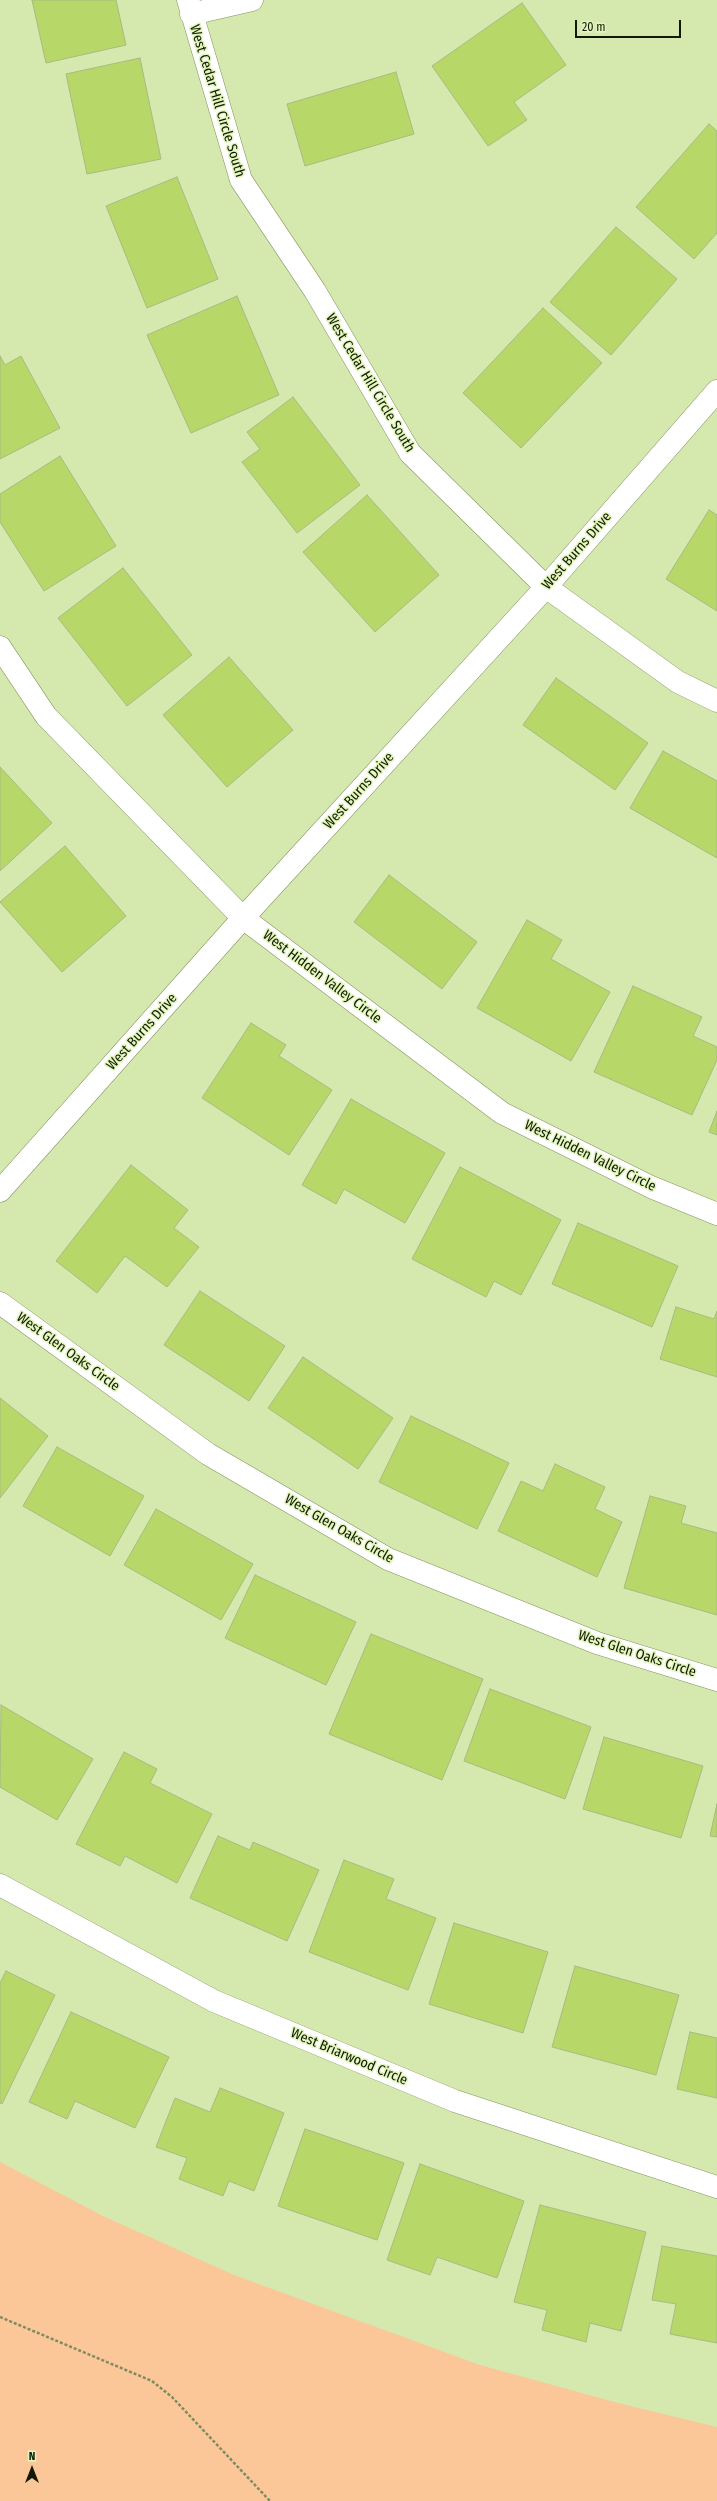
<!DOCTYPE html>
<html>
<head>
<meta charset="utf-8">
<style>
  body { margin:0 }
  #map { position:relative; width:717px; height:2501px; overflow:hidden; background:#d5e9af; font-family:"Fira Sans Condensed",sans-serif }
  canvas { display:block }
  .north { position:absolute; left:12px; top:2449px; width:40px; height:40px; -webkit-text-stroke:3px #e2f6bc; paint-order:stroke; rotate:0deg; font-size:11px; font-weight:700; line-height:16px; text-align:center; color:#121803 }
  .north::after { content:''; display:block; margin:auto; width:14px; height:18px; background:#121803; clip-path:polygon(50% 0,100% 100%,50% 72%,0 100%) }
  .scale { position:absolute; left:575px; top:20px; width:106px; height:18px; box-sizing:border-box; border:2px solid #121803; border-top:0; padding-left:5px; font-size:12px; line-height:14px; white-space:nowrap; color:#121803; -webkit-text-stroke:3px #e2f6bc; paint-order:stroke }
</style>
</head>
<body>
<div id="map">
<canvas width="717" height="2501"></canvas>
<div class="north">N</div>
<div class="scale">20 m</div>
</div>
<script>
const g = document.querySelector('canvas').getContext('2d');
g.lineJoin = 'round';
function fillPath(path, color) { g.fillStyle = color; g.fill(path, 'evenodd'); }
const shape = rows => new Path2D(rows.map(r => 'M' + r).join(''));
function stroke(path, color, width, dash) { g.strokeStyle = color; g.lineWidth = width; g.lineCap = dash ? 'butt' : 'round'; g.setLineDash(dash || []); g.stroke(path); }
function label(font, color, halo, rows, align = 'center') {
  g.font = font + ' "Fira Sans Condensed",sans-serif'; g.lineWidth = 3; g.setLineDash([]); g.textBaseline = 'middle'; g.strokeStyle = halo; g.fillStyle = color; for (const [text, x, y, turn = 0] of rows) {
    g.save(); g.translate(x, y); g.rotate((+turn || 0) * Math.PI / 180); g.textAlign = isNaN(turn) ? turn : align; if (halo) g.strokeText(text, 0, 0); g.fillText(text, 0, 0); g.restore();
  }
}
fillPath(shape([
  [0,2162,103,2216,234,2275,480,2365,618,2403,717,2427,717,2501,0,2501]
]), '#fbc798');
const building = shape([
  [32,0,116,0,126,45,46,63,32,0],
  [522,3,566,65,514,102,527,120,488,146,432,66,522,3],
  [140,58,161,159,87,174,66,74,140,58],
  [396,72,414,134,305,166,287,104,396,72],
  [709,124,717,131,717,233,694,259,636,207,709,124],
  [177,177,218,279,147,308,106,206,177,177],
  [616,227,677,279,611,355,550,302,616,227],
  [237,296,279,395,191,433,147,335,237,296],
  [543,308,602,363,521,448,463,393,543,308],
  [0,356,5,365,21,356,60,428,0,459,0,356],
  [293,397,360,485,297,533,242,462,260,449,247,432,293,397],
  [60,456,116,546,44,591,0,522,0,494,60,456],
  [367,495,439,575,375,632,303,552,367,495],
  [709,510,717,515,717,611,666,579,709,510],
  [123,568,192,655,127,706,58,618,123,568],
  [229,657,293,730,227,787,163,715,229,657],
  [556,678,648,743,615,790,523,725,556,678],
  [663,751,717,781,717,858,630,808,663,751],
  [0,767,52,823,0,871,0,767],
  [65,846,126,916,62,972,0,902,65,846],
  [389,875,477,942,442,989,354,922,389,875],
  [527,920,562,940,551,959,610,992,571,1061,477,1008,527,920],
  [633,986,702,1017,693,1036,717,1047,717,1060,692,1115,594,1072,633,986],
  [251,1023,286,1045,279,1056,332,1090,289,1155,202,1098,251,1023],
  [351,1099,445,1153,405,1223,344,1189,336,1204,302,1185,351,1099],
  [717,1111,717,1135,709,1132,717,1111],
  [131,1165,188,1210,174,1228,199,1247,167,1287,125,1256,97,1293,56,1261,131,1165],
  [460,1167,561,1220,521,1295,494,1281,486,1297,412,1259,460,1167],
  [578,1223,678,1266,652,1327,552,1284,578,1223],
  [200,1291,285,1346,249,1401,164,1345,200,1291],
  [676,1307,714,1319,717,1311,717,1377,660,1359,676,1307],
  [303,1357,393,1418,358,1469,268,1408,303,1357],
  [0,1398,48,1436,0,1498,0,1398],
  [411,1416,509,1463,477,1529,379,1482,411,1416],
  [57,1447,144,1496,110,1556,23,1506,57,1447],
  [555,1464,605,1487,595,1509,622,1522,597,1577,498,1531,521,1481,543,1491,555,1464],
  [650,1496,686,1506,681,1523,717,1533,717,1615,624,1588,650,1496],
  [156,1509,253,1564,221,1620,124,1565,156,1509],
  [255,1575,356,1622,326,1685,225,1638,255,1575],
  [371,1634,483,1679,442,1780,329,1734,371,1634],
  [490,1689,591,1727,565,1799,464,1761,490,1689],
  [1,1705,93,1759,57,1820,0,1787,1,1705],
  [604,1737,703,1766,681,1838,583,1809,604,1737],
  [124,1752,157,1769,150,1783,212,1814,177,1883,125,1856,120,1866,76,1844,124,1752],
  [717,1804,717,1837,710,1836,717,1804],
  [218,1836,250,1850,253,1842,319,1870,287,1941,190,1898,218,1836],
  [344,1860,394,1879,386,1899,436,1918,408,1990,309,1952,344,1860],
  [454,1923,548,1952,523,2033,429,2004,454,1923],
  [575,1966,679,1995,656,2075,552,2047,575,1966],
  [6,1971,55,1995,2,2104,0,2103,0,1983,6,1971],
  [71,2012,169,2057,135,2128,75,2101,67,2119,29,2102,71,2012],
  [690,2032,717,2038,717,2098,677,2089,690,2032],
  [220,2088,284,2113,254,2191,229,2181,223,2196,179,2179,187,2158,156,2147,175,2098,210,2112,220,2088],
  [305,2129,404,2163,377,2240,278,2206,305,2129],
  [420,2164,524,2201,497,2278,437,2257,430,2275,387,2260,420,2164],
  [540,2205,646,2232,621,2331,590,2323,586,2342,542,2330,547,2310,514,2302,540,2205],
  [662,2246,717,2256,717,2343,670,2334,676,2304,652,2300,662,2246]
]);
fillPath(building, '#b7d868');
stroke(building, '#a7ba82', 1);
const street = shape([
  [188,0,241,180,315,291,410,453,546,587,678,682,717,701],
  [191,14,252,0],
  [0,647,46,716,243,918,502,1113,651,1187,717,1214],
  [0,1303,208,1454,388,1559,597,1643,717,1680],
  [0,1885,214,2001,455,2101,717,2187]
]);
const secondary = shape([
  [0,1191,243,918,546,587,717,391]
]);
stroke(street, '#83945e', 23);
stroke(secondary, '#83945e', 23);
stroke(shape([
  [0,2317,152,2381,172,2397,270,2501]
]), '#7e8b62', 2.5, [3, 2]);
stroke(street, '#fff', 22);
stroke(secondary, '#fff', 22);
label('14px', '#121803', '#e2f6bc', [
  ["West Cedar Hill Circle South",217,101,73],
  ["West Cedar Hill Circle South",370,383,59],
  ["West Burns Drive",577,551,-49],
  ["West Burns Drive",359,791,-48],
  ["West Hidden Valley Circle",322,977,37],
  ["West Burns Drive",142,1032,-48],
  ["West Hidden Valley Circle",590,1156,26],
  ["West Glen Oaks Circle",68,1352,36],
  ["West Glen Oaks Circle",339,1529,30],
  ["West Glen Oaks Circle",637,1654,18],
  ["West Briarwood Circle",349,2057,23]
]);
</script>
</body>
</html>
